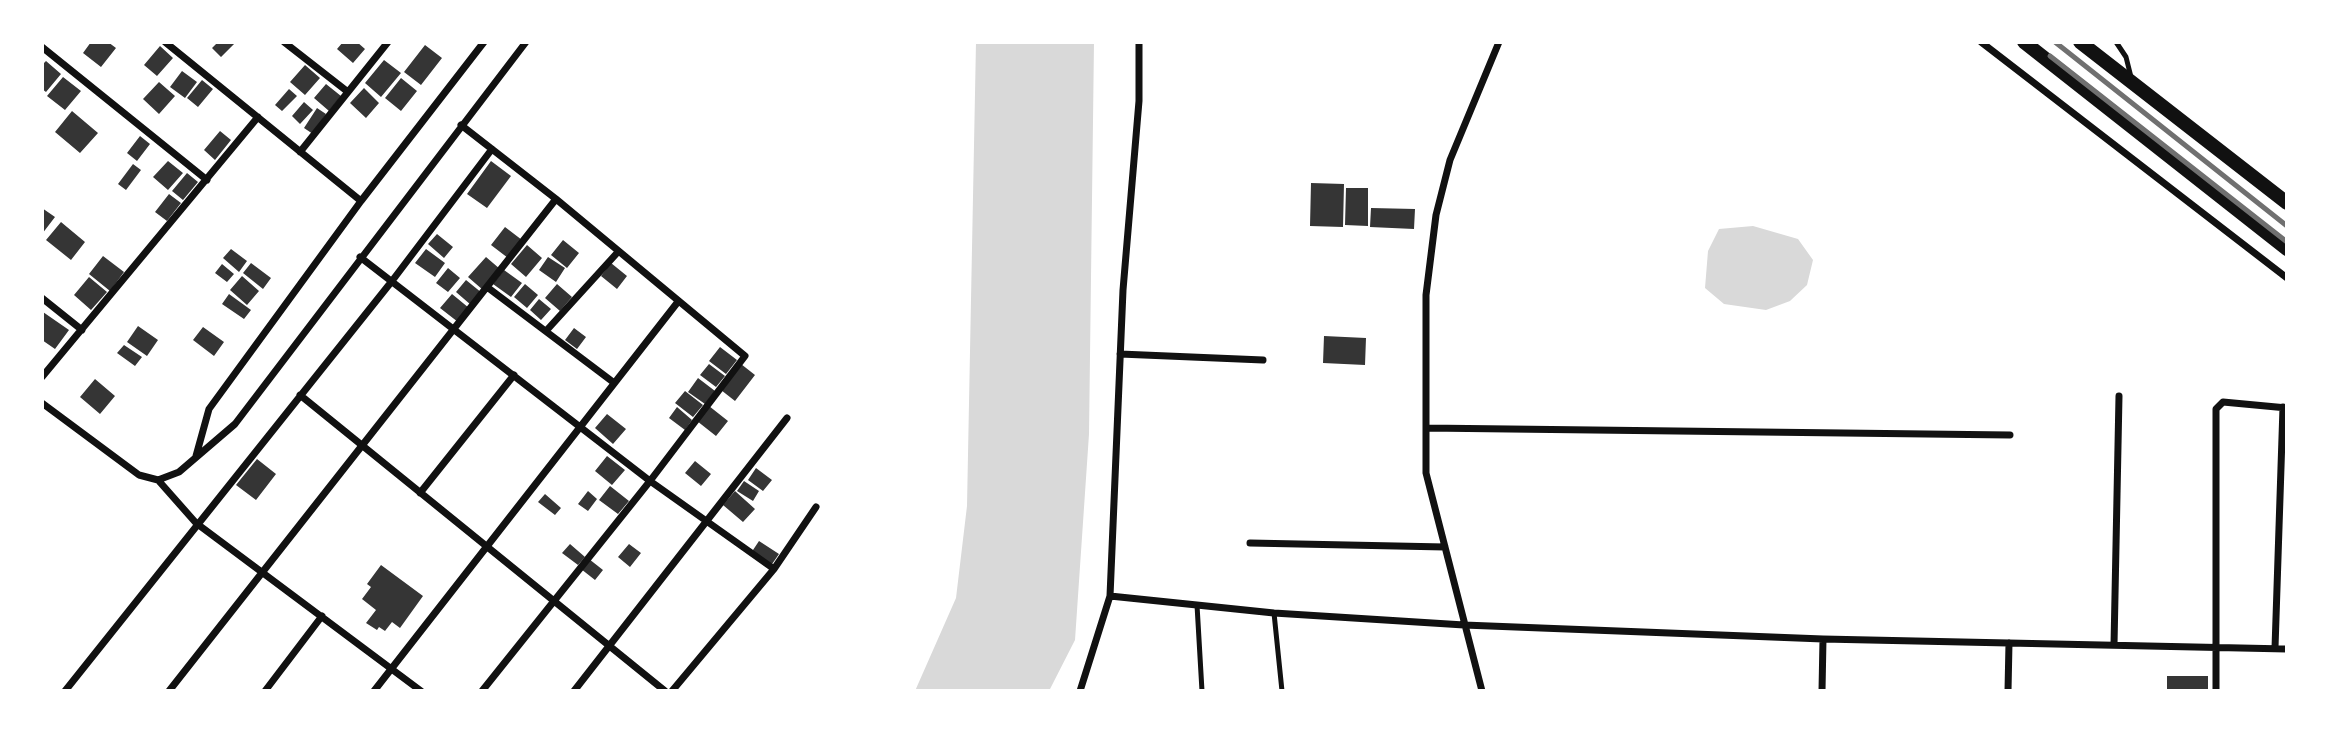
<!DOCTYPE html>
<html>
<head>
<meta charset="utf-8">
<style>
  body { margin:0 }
  #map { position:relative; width:2329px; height:733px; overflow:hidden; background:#fff; font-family:Arial,sans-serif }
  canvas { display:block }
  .frame { position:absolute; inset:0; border:44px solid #fff; pointer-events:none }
</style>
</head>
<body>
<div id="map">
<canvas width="2329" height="733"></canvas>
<div class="frame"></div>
</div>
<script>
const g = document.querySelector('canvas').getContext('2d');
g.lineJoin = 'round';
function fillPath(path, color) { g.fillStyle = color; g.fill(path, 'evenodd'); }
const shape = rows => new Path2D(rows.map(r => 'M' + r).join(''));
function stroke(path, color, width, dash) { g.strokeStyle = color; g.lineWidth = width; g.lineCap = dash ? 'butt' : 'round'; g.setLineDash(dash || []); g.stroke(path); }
fillPath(shape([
  [976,42,1094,42,1089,434,1075,640,1049,691,915,691,956,598,967,506],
  [1753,226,1798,239,1813,260,1807,285,1790,301,1766,310,1724,304,1705,288,1708,251,1719,229]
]), '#d9d9d9');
fillPath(shape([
  [91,42,108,42,116,48,101,67,83,53],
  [218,42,236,42,221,57,212,48],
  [343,42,357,42,365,49,353,63,337,49],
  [425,45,442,58,421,85,404,72],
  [160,46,173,58,157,76,144,65],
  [384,60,401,73,381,97,365,83],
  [46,61,61,74,46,92,42,89,42,65],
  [305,65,320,78,305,95,290,82],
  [182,71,197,82,185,98,170,87],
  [63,77,81,91,65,110,47,96],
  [401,78,417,91,401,111,385,98],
  [202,80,213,89,198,107,187,98],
  [159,82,175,96,159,114,143,99],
  [326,84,341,96,329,111,314,98],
  [364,88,379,103,366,118,350,103],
  [289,89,297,96,282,111,275,105],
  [304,102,313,110,300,124,292,116],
  [317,108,326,114,313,134,304,128],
  [72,111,98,133,80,153,55,132],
  [220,131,231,140,215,160,204,150],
  [140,136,150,144,137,161,127,153],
  [168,161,183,173,168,190,153,177],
  [491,161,511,176,487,208,467,194],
  [133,164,141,170,126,190,118,184],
  [187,173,198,182,183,200,172,191],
  [1311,183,1344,184,1343,227,1310,226],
  [1346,188,1368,188,1368,226,1345,225],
  [169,194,181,203,167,221,155,212],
  [42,208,55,217,42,234],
  [1371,208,1415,209,1414,229,1370,227],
  [61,222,85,242,71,260,46,240],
  [505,227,522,240,508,258,491,245],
  [437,234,453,247,444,258,428,244],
  [563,240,579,253,567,268,551,255],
  [527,245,542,258,526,277,511,264],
  [231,249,247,261,239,272,223,258],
  [426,249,445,263,435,277,415,263],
  [103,256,124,272,110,291,89,274],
  [486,257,500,269,483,290,468,277],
  [548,257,565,268,556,282,539,270],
  [251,263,271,278,263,289,243,273],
  [611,263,627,276,617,289,601,276],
  [222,264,234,274,227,282,215,273],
  [448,268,460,278,448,292,436,283],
  [504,270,522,283,511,297,493,284],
  [242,276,259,291,247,305,230,290],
  [89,277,107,292,91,310,74,295],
  [466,280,482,293,471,305,456,292],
  [525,284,538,295,527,308,514,297],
  [557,284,572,297,560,311,545,298],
  [229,294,251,310,244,319,222,304],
  [452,294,469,308,458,322,440,308],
  [539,299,551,309,541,320,530,310],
  [43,312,69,330,55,349,42,340],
  [138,326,158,340,147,356,127,342],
  [203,327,224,342,214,356,193,340],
  [574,328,586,337,577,349,565,340],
  [1324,336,1366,338,1365,365,1323,363],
  [124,345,142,357,135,366,117,353],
  [720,347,737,360,726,374,709,361],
  [709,364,725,376,716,387,700,375],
  [741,364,755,375,735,401,721,390],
  [698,378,715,391,705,404,688,392],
  [95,379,115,396,100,414,80,397],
  [685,391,703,405,693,417,675,403],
  [709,406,728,421,716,436,697,421],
  [677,407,692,420,685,430,669,418],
  [607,414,626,429,613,444,595,428],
  [607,456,625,470,612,485,595,471],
  [257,459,276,474,256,500,236,485],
  [695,461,711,474,701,486,685,473],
  [756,468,772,480,763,491,748,480],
  [744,481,759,491,753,501,737,491],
  [610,486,629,501,618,514,599,500],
  [588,491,597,499,588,511,578,504],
  [735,491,755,509,743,522,723,505],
  [545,494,561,508,555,515,538,502],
  [759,541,779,554,770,567,751,553],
  [570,544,585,557,578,565,562,553],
  [629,544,641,553,630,567,618,557],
  [589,559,603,570,595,580,581,569],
  [381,565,423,596,400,628,392,622,385,631,379,627,377,630,366,623,376,610,362,599,371,587,367,584],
  [2167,676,2208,676,2208,691,2167,691]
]), '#353535');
stroke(shape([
  [2116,42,2126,57,2131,77],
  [1197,605,1202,691],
  [1274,613,1282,691]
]), '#111', 5);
stroke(shape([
  [165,42,361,201],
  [284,42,348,92],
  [1981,42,2287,278],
  [42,47,207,180],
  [461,125,556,199,745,356,650,481,482,691],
  [300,152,388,42],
  [360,257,650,481,774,569],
  [487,287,613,382],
  [42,298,82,330],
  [546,331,617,253],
  [1120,354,1263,360],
  [42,377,258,117],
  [300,395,665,691],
  [42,403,139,475,158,480,179,472,235,424,526,42],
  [1426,428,2010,435],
  [196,456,209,409,361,201,484,42],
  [158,480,196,523,421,691],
  [420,493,514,375],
  [1250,543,1445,547],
  [1110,596,1274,613,1464,625,1823,639,2287,649],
  [2114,645,2119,396],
  [2275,648,2283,407],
  [65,691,392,281,492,149],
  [169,691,556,199],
  [265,691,322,616],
  [374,691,677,303],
  [574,691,787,418],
  [672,691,774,569,816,507],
  [1080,691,1110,596,1123,290,1139,101,1139,42],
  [1482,691,1426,473,1426,295,1436,215,1450,160,1499,42],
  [1822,691,1823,639],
  [2008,691,2009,643],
  [2216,691,2216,409,2223,402,2287,408]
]), '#111', 7);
stroke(shape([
  [2024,42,2287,249],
  [2080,42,2287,203]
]), '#111', 14);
stroke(shape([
  [2055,42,2287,226],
  [2050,56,2287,242]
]), '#707070', 5);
</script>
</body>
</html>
